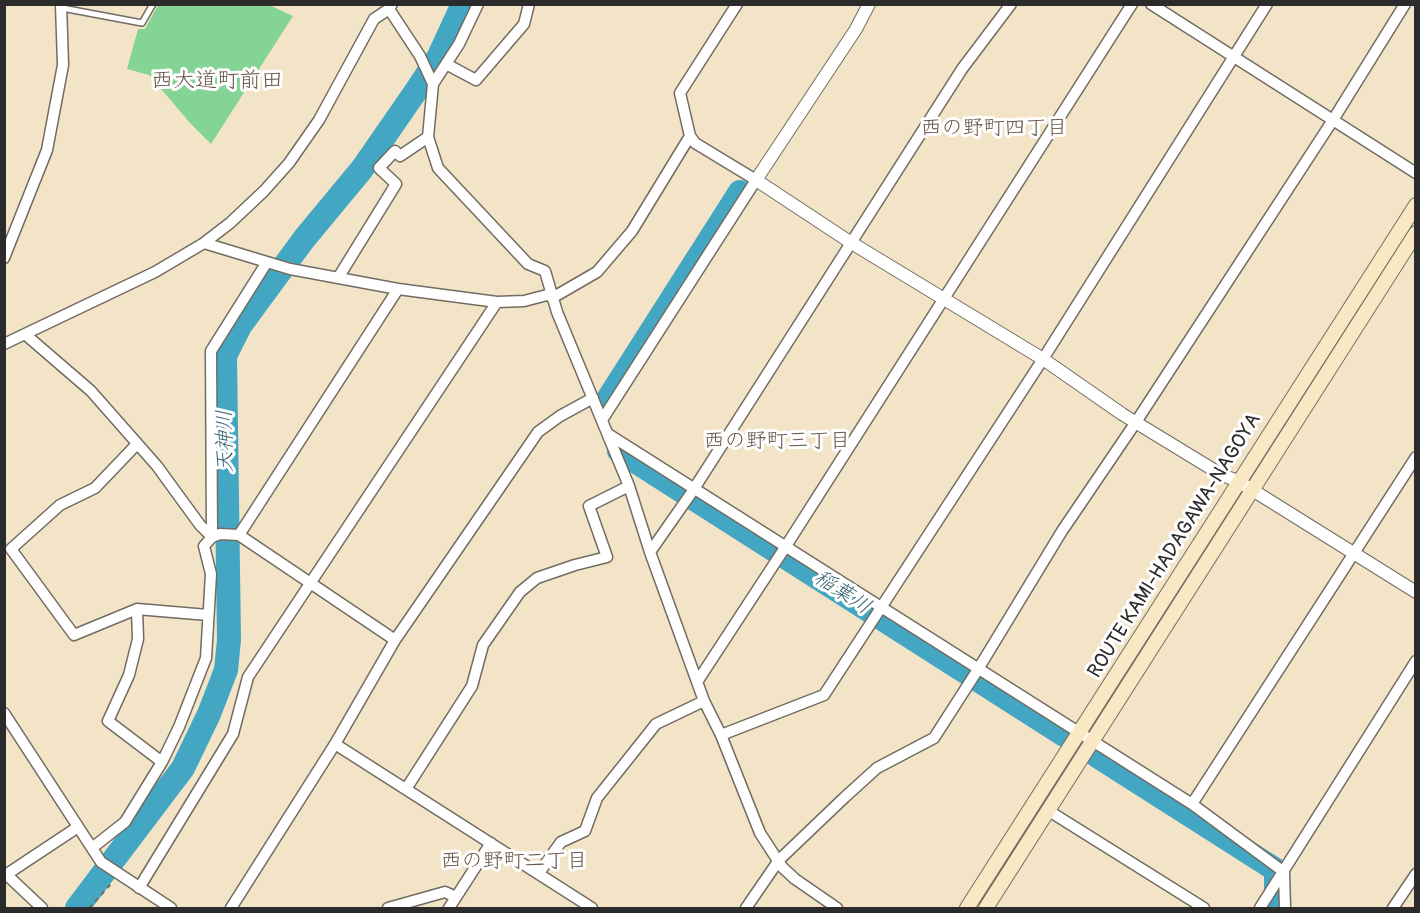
<!DOCTYPE html>
<html>
<head>
<meta charset="utf-8">
<style>
  body { margin:0 }
  #map { position:relative; width:1420px; height:913px; overflow:hidden; background:#f3e4c8; font-family:Pangolin,sans-serif }
  canvas { display:block }
  .frame { position:absolute; inset:0; border:6px solid #2b2b2b; pointer-events:none }
</style>
</head>
<body>
<div id="map">
<canvas width="1420" height="913"></canvas>
<div class="frame"></div>
</div>
<script>
const g = document.querySelector('canvas').getContext('2d');
g.lineJoin = 'round';
function fillPath(path, color) { g.fillStyle = color; g.fill(path, 'evenodd'); }
const shape = rows => new Path2D(rows.map(r => 'M' + r).join(''));
function stroke(path, color, width, dash) { g.strokeStyle = color; g.lineWidth = width; g.lineCap = dash ? 'butt' : 'round'; g.setLineDash(dash || []); g.stroke(path); }
function label(font, color, halo, rows, align = 'center') {
  g.font = font + ' Pangolin,"Klee One",sans-serif'; g.lineWidth = 6; g.setLineDash([]); g.textBaseline = 'middle'; g.strokeStyle = halo; g.fillStyle = color; for (const [text, x, y, turn = 0] of rows) {
    g.save(); g.translate(x, y); g.rotate((+turn || 0) * Math.PI / 180); g.textAlign = isNaN(turn) ? turn : align; if (halo) g.strokeText(text, 0, 0); g.fillText(text, 0, 0); g.restore();
  }
}
fillPath(shape([
  [158,5,269,5,293,16,211,144,191,124,149,75,127,69,138,29,145,29]
]), '#83d495');
stroke(shape([
  [603,407,740,192],
  [619,451,1064,735],
  [1097,756,1276,870,1276,908],
  [77,908,183,768,209,714,226,670,229,640,225,356,240,326,304,239,362,169,416,91,438,58,463,4]
]), '#43a7c3', 24);
const service = shape([
  [62,8,142,23,153,4]
]);
const minor = shape([
  [478,4,459,44,433,84,428,137,438,168,528,264,545,271,557,312,629,486,650,552,704,701,721,735,760,833,782,867,795,879,837,908],
  [1151,4,1416,173],
  [389,9,420,56,433,84],
  [446,64,476,80,524,24,529,4],
  [204,243,290,269,398,289,497,302,524,301,551,294],
  [4,258,47,150,63,65,61,4],
  [338,278,396,184,379,168,395,151,400,156,428,137],
  [552,298,597,272,632,231,690,136],
  [26,335,91,391,157,466,200,525,212,537,220,534,239,535,395,640],
  [4,344,155,272,204,243,230,223,264,191,289,163,319,120,374,19,389,9,392,4],
  [602,420,756,180,695,143,690,136,680,93,737,4],
  [608,434,1192,804,1284,872],
  [137,444,95,488,60,505,11,549,74,635,137,609,208,615],
  [239,535,398,289],
  [650,552,692,492,962,69,1011,4],
  [137,609,138,639,129,675,108,721,162,762],
  [697,682,786,546,1132,4],
  [4,713,101,862,171,908],
  [721,735,824,695,1043,359,1267,4],
  [335,744,592,908],
  [406,789,472,686,483,645,520,592,537,578,575,565,607,557,589,506,629,486],
  [1192,804,1416,457],
  [1049,811,1204,908],
  [92,848,125,822,162,762,179,727,206,658,211,574,204,546,212,537,211,351,267,262],
  [1284,872,1285,908],
  [539,873,561,842,585,831,597,798,656,724,704,701],
  [7,875,42,908],
  [4,876,78,827],
  [139,888,233,734,248,677,497,302],
  [231,908,335,744,395,640,538,432,560,416,593,398],
  [388,908,445,892,456,897],
  [449,908,491,843],
  [746,908,779,860,845,797,877,768,934,738,977,671,1062,531,1136,422,1333,120,1405,4],
  [1260,908,1416,661],
  [1393,908,1416,874]
]);
const tertiary = shape([
  [869,4,856,29,756,180,850,242,1043,359,1122,414,1222,475,1238,481,1416,592]
]);
const secondary = shape([
  [967,908,1416,205],
  [986,908,1416,233]
]);
stroke(service, '#716c62', 8);
stroke(minor, '#716c62', 13);
stroke(tertiary, '#716c62', 14);
stroke(secondary, '#716c62', 16);
stroke(shape([
  [89,908,111,884]
]), '#716c62', 2, [4.5, 4.5]);
stroke(service, '#fff', 5);
stroke(minor, '#fff', 10);
stroke(tertiary, '#fff', 12);
stroke(secondary, '#f8e8c3', 14);
label('20px', '#2b2b2b', '#fff', [
  ["ROUTE KAMI-HADAGAWA-NAGOYA",1175,546,-58]
]);
label('21px', '#665647', '#fff', [
  ["西の野町四丁目",994,129],
  ["西の野町三丁目",777,442],
  ["西の野町二丁目",514,862]
]);
label('italic 21px', '#36636f', '#fff', [
  ["天神川",226,441,-91],
  ["稲葉川",842,593,33]
]);
label('22px', '#665647', '#fff', [
  ["西大道町前田",217,81]
]);
</script>
</body>
</html>
